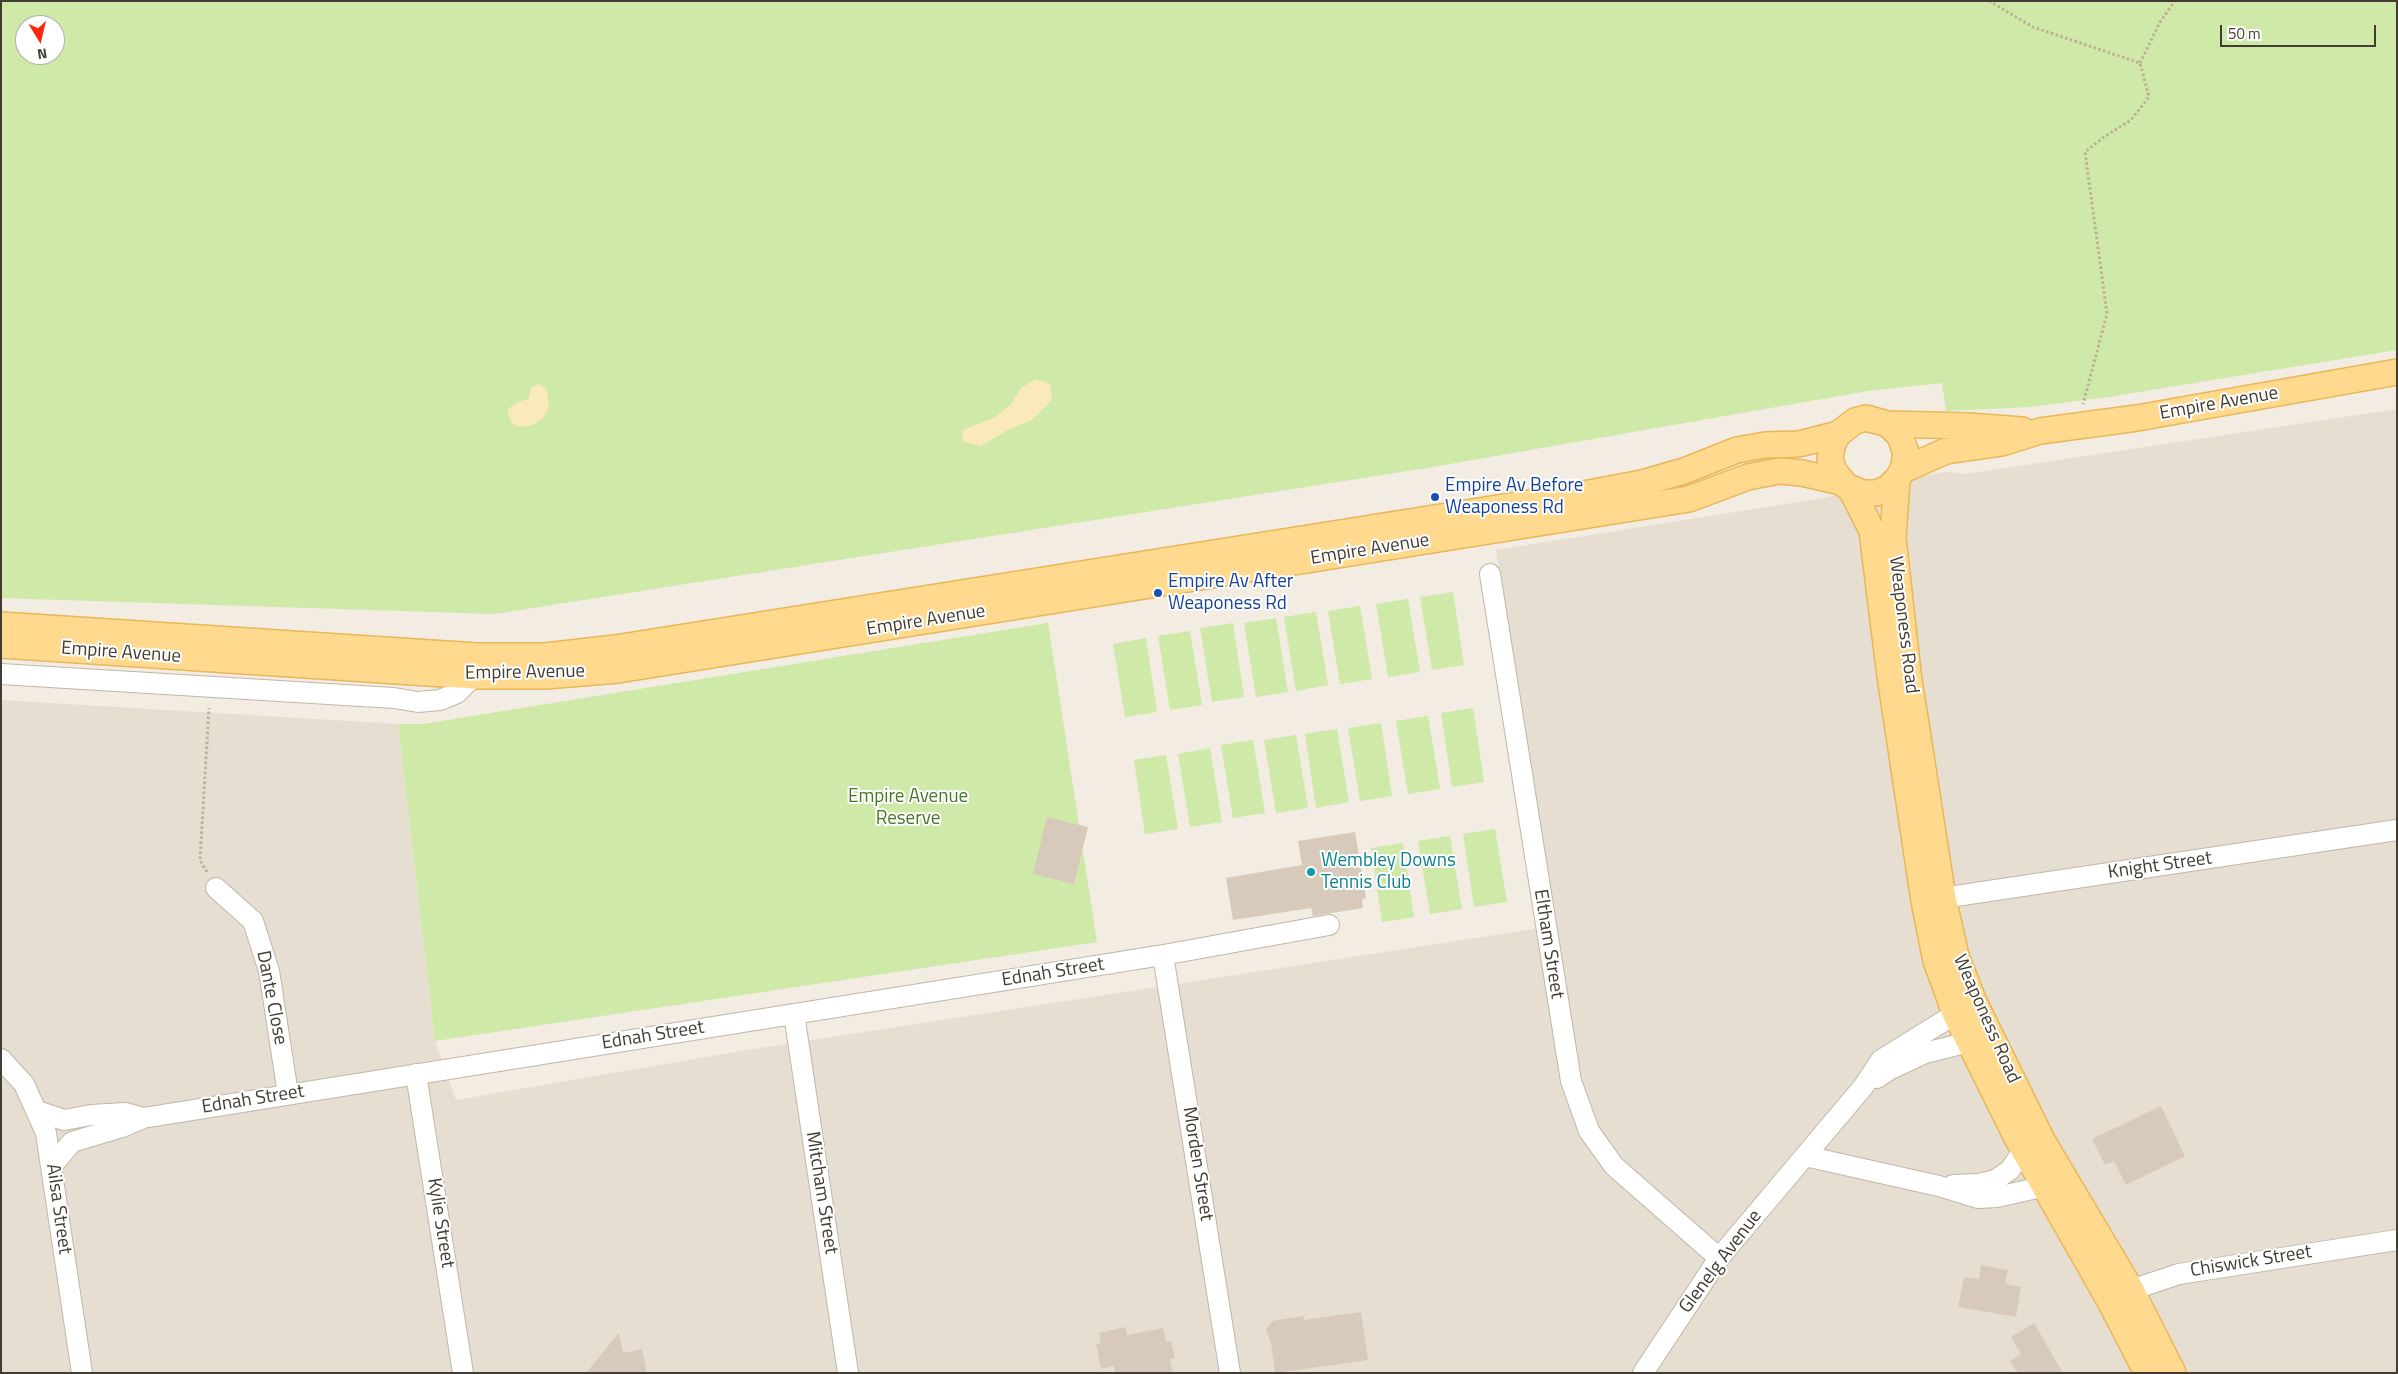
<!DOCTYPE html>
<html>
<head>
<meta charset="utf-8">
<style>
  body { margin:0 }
  #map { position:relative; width:2398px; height:1374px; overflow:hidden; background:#f2ece2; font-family:"Titillium Web",sans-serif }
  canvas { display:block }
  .frame { position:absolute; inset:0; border:2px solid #433c32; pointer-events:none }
  .north { position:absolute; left:15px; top:15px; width:50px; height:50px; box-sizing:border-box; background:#fff; border:1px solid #b4b1ad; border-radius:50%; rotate:171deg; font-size:14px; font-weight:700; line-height:20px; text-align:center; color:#433c32 }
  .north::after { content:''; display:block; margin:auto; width:18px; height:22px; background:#ff260c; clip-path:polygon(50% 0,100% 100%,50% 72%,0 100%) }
  .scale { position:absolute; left:2220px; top:25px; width:156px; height:22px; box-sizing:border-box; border:2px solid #433c32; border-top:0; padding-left:6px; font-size:15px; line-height:18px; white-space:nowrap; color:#433c32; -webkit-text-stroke:4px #fff; paint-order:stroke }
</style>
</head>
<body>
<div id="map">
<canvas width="2398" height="1374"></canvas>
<div class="frame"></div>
<div class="north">N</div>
<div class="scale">50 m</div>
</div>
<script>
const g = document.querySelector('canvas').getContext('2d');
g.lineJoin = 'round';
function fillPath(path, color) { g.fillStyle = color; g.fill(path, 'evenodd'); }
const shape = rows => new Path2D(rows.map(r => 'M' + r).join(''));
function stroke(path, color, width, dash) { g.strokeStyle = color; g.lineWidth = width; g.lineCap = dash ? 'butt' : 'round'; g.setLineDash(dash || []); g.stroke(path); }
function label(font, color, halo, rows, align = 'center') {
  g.font = font + ' "Titillium Web",sans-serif'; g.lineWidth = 4; g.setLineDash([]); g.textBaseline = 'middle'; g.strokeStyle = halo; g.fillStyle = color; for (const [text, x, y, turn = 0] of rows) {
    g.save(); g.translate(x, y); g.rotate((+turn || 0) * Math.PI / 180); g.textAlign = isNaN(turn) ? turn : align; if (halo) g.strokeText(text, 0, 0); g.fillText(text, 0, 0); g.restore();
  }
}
fillPath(shape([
  [2397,409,2397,1373,1,1373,1,700,398,724,435,1041,456,1100,747,1050,1554,926,1496,550,1817,499,1944,472,1966,474]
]), '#e6ded0');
fillPath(shape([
  [1,1,2397,1,2397,350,2108,397,2029,407,1946,411,1942,383,1868,391,1427,468,494,614,1,598],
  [25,25,55,25,55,55,25,55],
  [1453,592,1464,665,1432,670,1420,597],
  [1408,599,1420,672,1388,677,1376,604],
  [1360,606,1372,679,1340,684,1328,611],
  [1316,612,1328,685,1296,691,1284,617],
  [1276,618,1288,692,1256,697,1244,623],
  [1048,623,1097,942,435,1041,398,724,423,724],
  [1233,623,1244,697,1212,702,1200,628],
  [1190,631,1202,705,1170,710,1158,636],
  [1146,638,1157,712,1125,717,1113,644],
  [1473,708,1484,782,1452,787,1441,713],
  [1428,716,1440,789,1408,794,1396,721],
  [1381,723,1392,796,1360,801,1348,728],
  [1337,729,1349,802,1316,808,1305,734],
  [1296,735,1308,808,1276,813,1264,740],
  [1253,740,1265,813,1233,818,1221,745],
  [1210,748,1222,822,1190,827,1178,754],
  [1166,755,1178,829,1145,834,1134,760],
  [1495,829,1507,902,1474,907,1463,834],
  [1450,836,1462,909,1430,914,1418,841],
  [1403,843,1414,917,1382,922,1371,848]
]), '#cee9a8');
fillPath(shape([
  [1036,379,1050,384,1052,400,1032,420,1008,430,981,446,963,442,962,430,994,418,1011,404,1021,388],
  [539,384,547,390,549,408,543,418,533,425,518,427,511,422,507,410,517,402,529,399,531,388]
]), '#fae9ba');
fillPath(shape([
  [1047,817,1088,827,1074,884,1033,874],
  [1355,832,1366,898,1362,899,1363,908,1313,916,1311,908,1233,920,1226,878,1302,865,1298,841],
  [2161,1106,2185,1156,2126,1185,2114,1161,2105,1165,2092,1139],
  [1981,1265,2008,1270,2005,1284,2021,1287,2016,1317,1958,1307,1964,1277,1979,1279],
  [1361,1312,1368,1360,1275,1373,1271,1343,1266,1330,1272,1321,1304,1316,1304,1320],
  [2034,1323,2063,1373,2018,1373,2010,1361,2021,1354,2011,1337],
  [1125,1327,1127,1335,1163,1328,1166,1342,1171,1341,1175,1358,1170,1359,1173,1373,1115,1373,1114,1366,1101,1369,1096,1344,1101,1343,1099,1333],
  [619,1333,623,1353,642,1349,647,1373,586,1373]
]), '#d7caba');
const minor = shape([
  [1490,574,1571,1081,1589,1131,1614,1166,1719,1258],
  [1,674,394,698,418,702,440,700,457,693,474,676],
  [216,888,253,921,269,971,288,1094],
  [1929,900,2397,830],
  [1163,955,1230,1373],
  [794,1014,848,1373],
  [1,1059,24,1084,46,1133,82,1373],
  [416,1074,463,1373],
  [1877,1078,1889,1070,1925,1053,1961,1044,1981,1033],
  [37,1111,64,1120,91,1115,126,1113,143,1118],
  [1805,1156,1939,1186,1978,1198,1997,1197,2037,1188,2056,1177],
  [51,1167,72,1142,122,1127,143,1118,1163,955,1329,925],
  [1953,1185,1979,1184,1995,1180,2010,1170,2020,1155,2037,1145],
  [2119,1298,2131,1290,2179,1274,2397,1240],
  [1643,1373,1719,1258,1863,1087,1881,1060,1968,1006]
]);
const major = shape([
  [1888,424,1900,436,1906,453,1903,470,1897,479,1888,488,1876,493,1863,493,1846,486,1834,471,1830,459,1832,446,1838,434,1855,421,1866,418,1888,424,1968,426,2022,430],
  [1903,470,1946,451,2002,443,2040,431,2137,418,2397,372],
  [1897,479,1893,538,1908,673,1943,898,1956,956,1974,1002,2043,1142,2131,1290,2173,1373],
  [1851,489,1872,531,1890,676,1924,901,1936,961,1955,1013,2016,1136,2111,1303,2147,1373],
  [1,625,477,656,545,656,615,648,1573,496,1642,483,1684,471,1737,450,1765,445,1799,444,1838,434],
  [1,645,474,676,545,676,618,670,1689,499,1748,477,1779,471,1802,473,1841,482]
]);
stroke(minor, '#c0b7a7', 22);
stroke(major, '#e8b759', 28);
stroke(shape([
  [1989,1,2033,27,2140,63,2149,97,2131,120,2104,137,2085,152,2107,314,2083,404],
  [2140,63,2160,22,2175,1],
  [207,872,200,860,209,708]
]), '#c0af95', 3, [2.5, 2.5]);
stroke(minor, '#fff', 20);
stroke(major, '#ffda8e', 25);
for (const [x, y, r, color] of [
  [1435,497,5,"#1a4fb4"],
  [1158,593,5,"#1a4fb4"],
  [1311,872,5,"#0f9aa8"]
]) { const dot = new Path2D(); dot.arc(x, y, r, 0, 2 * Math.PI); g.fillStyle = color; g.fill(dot); stroke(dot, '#fff', 2); }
label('19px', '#433c32', '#fff', [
  ["Empire Avenue",2219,404,-10],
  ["Empire Avenue",1370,550,-9],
  ["Empire Avenue",926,621,-9],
  ["Weaponess Road",1903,625,83],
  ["Empire Avenue",121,653,4],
  ["Empire Avenue",525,673,-1],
  ["Knight Street",2160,866,-8],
  ["Eltham Street",1548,944,81],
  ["Ednah Street",1053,973,-9],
  ["Dante Close",271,998,79],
  ["Weaponess Road",1986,1019,66],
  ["Ednah Street",653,1036,-9],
  ["Ednah Street",253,1100,-9],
  ["Morden Street",1197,1164,81],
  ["Mitcham Street",821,1193,81],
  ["Ailsa Street",58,1209,82],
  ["Kylie Street",440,1223,81],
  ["Glenelg Avenue",1721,1262,-53],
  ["Chiswick Street",2251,1262,-9]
]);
label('19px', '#164399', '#fff', [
  ["Empire Av Before",1445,486],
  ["Weaponess Rd",1445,508],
  ["Empire Av After",1168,582],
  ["Weaponess Rd",1168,604]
], 'left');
label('19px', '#477724', '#fff', [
  ["Empire Avenue",908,797],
  ["Reserve",908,819]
]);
label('19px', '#0d838f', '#fff', [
  ["Wembley Downs",1321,861],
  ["Tennis Club",1321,883]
], 'left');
</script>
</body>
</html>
